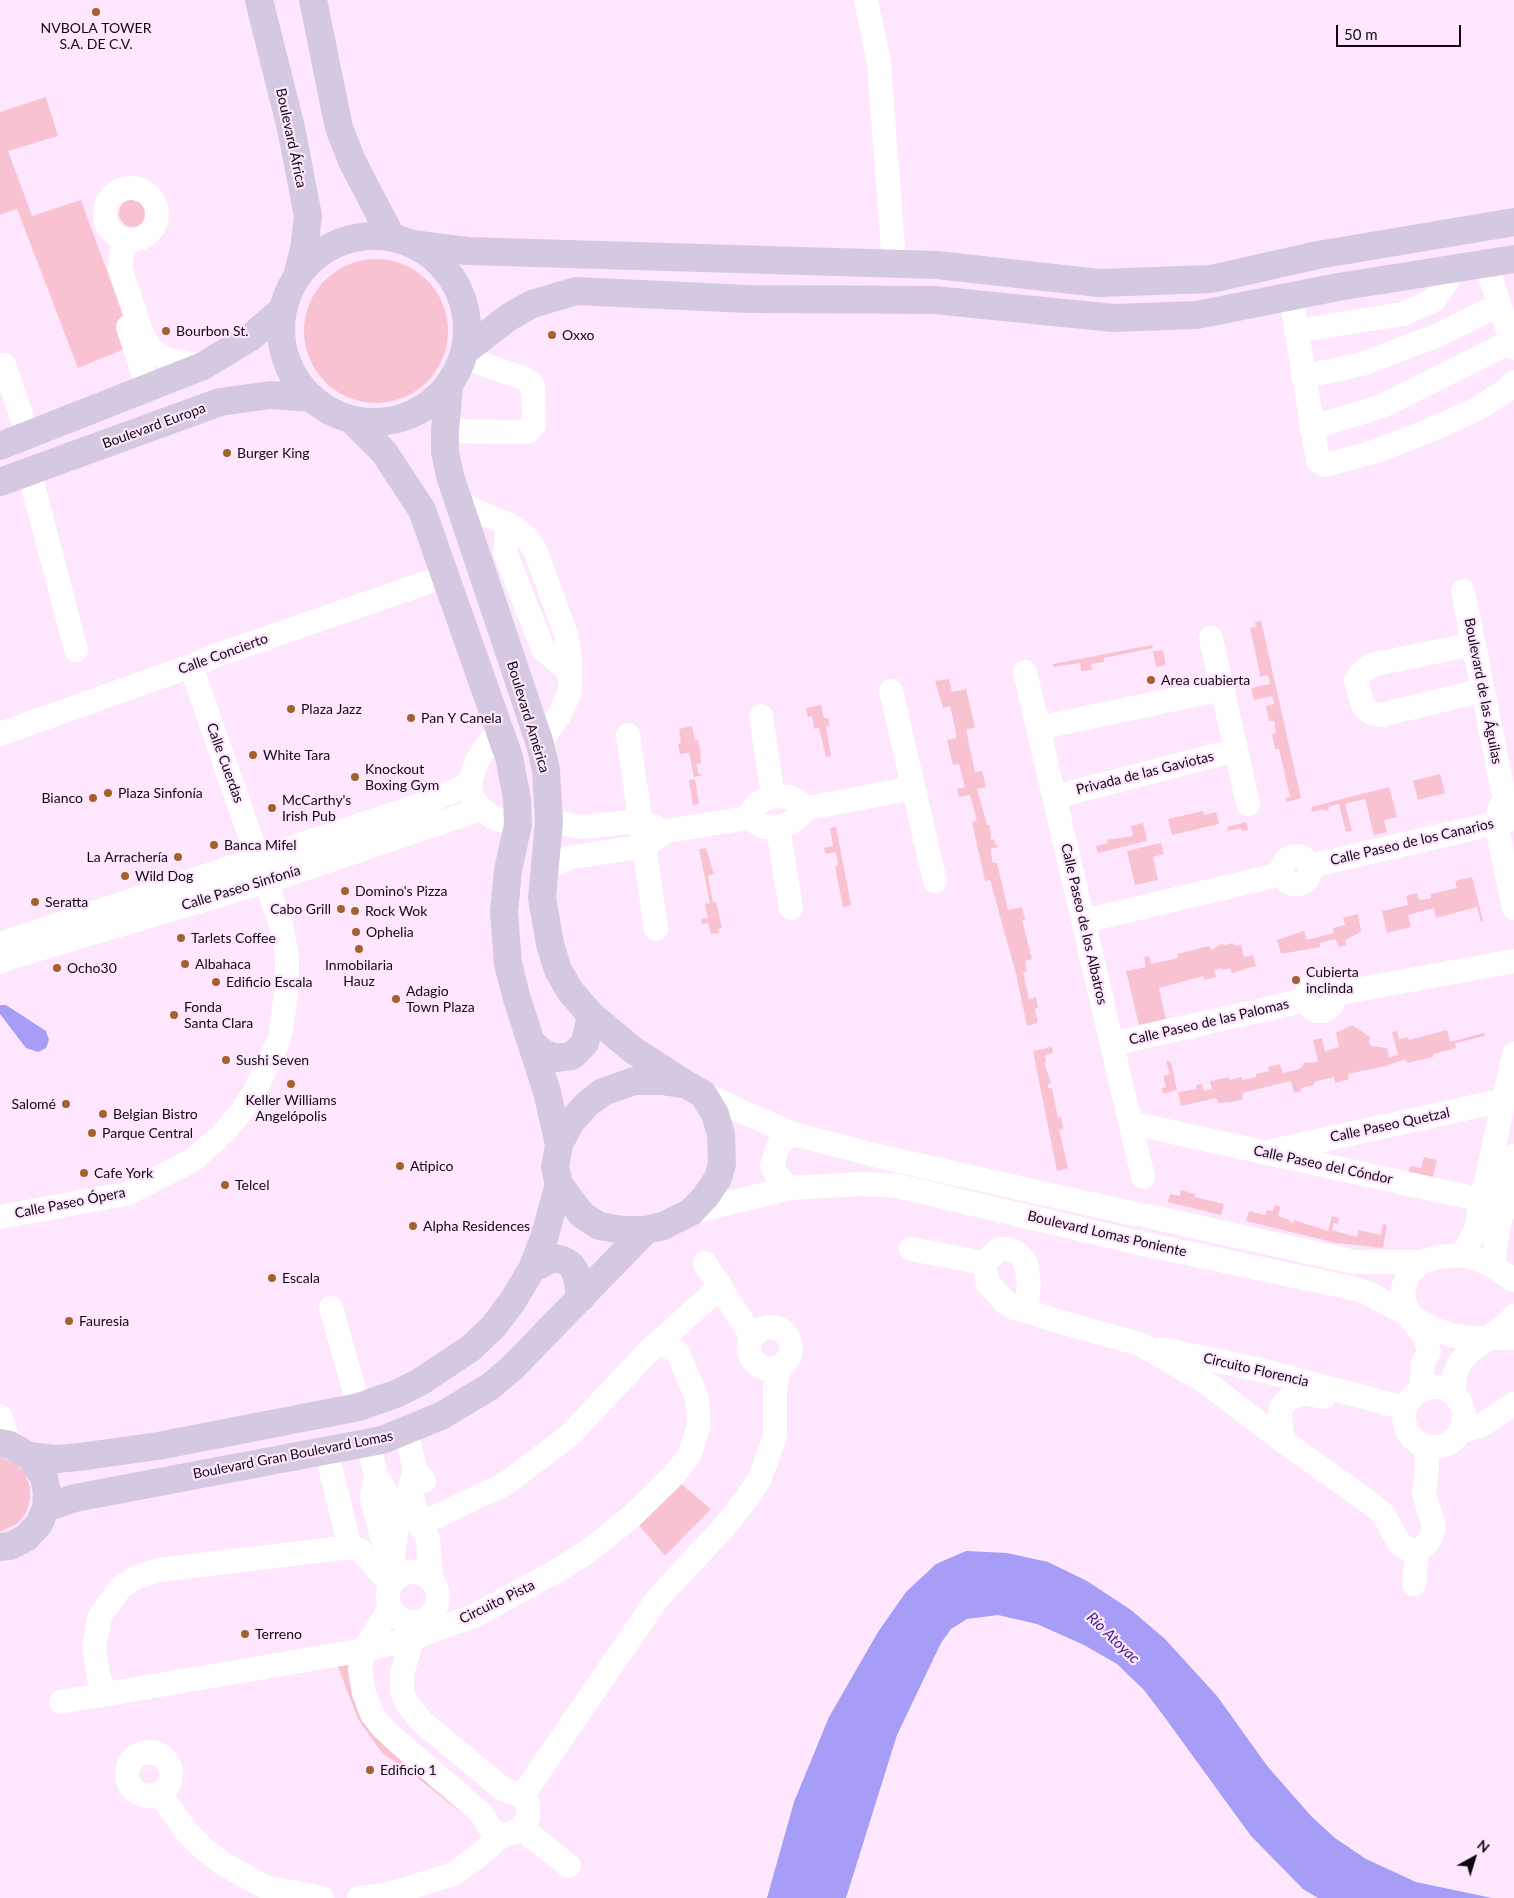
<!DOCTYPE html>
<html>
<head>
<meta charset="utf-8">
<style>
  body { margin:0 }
  #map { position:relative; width:1514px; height:1898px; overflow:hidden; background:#fee6ff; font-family:Lato,sans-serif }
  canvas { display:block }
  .north { position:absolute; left:1449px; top:1833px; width:50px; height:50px; -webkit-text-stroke:4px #fee6ff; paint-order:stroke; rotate:39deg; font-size:14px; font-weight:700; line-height:20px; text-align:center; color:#100810 }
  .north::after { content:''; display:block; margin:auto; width:18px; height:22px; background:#100810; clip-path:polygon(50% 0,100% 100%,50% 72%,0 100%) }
  .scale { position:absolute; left:1336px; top:25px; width:125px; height:22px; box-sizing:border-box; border:2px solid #100810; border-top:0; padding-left:6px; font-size:15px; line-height:18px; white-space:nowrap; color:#100810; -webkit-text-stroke:4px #fee6ff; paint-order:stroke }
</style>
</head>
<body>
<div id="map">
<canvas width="1514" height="1898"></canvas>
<div class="north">N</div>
<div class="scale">50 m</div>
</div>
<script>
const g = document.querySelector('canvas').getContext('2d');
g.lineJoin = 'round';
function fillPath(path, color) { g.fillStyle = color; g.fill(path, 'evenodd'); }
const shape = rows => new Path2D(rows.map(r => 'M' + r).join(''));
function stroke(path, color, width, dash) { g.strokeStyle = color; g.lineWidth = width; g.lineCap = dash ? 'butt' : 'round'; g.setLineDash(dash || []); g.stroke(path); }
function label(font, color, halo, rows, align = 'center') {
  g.font = font + ' Lato,sans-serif'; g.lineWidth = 4.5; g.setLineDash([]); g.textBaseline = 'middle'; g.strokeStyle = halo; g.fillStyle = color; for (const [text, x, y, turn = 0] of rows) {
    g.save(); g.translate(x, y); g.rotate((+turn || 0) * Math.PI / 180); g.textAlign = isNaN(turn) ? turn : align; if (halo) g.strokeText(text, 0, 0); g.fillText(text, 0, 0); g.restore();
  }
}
fillPath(shape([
  [46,97,58,136,8,151,32,216,81,200,134,345,78,368,17,209,0,215,0,112],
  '119 213a14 14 0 1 1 28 0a14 14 0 1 1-28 0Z',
  '304 331a72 72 0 1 1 144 0a72 72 0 1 1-144 0Z',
  [1261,621,1301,798,1287,802,1286,798,1290,797,1279,749,1275,749,1272,734,1276,733,1274,721,1269,721,1266,706,1274,704,1272,696,1254,700,1251,688,1270,684,1268,675,1259,677,1260,674,1250,628,1256,627,1255,622],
  [1152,645,1153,648,1104,658,1104,662,1091,664,1092,670,1081,671,1080,663,1053,667,1053,664],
  [1163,650,1166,665,1156,667,1153,651],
  [949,679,952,692,966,689,975,727,966,730,975,772,982,771,986,787,977,789,987,825,990,825,991,840,994,839,995,845,998,845,998,847,991,849,991,855,993,863,997,863,1008,910,1022,907,1025,920,1022,920,1032,959,1025,961,1027,971,1023,972,1029,999,1036,997,1038,1008,1035,1009,1038,1023,1027,1026,1016,974,990,880,985,881,972,822,977,820,970,795,959,797,957,789,965,787,959,764,953,765,947,740,956,738,956,732,950,706,943,708,935,681],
  [821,705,824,718,828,718,830,726,826,727,831,756,826,757,819,728,814,729,812,716,808,717,806,708],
  [692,726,695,740,698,740,700,750,701,763,696,764,699,774,703,775,694,777,689,753,680,754,678,744,681,743,679,729],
  [1440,774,1445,793,1418,800,1413,781],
  [695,779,699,804,693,805,689,780],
  [1389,787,1397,817,1384,820,1387,832,1374,835,1365,799,1345,804,1352,831,1346,832,1339,804,1328,807,1329,810,1325,811,1324,809,1312,812,1311,807],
  [1203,811,1204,815,1216,812,1219,824,1172,835,1168,819],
  [1246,822,1248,830,1242,831,1241,828,1228,831,1227,827],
  [1143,823,1147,841,1098,853,1096,846,1108,843,1107,840,1133,836,1131,826],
  [836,827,851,905,843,907,835,866,838,865,836,852,826,854,824,848,833,846,830,828],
  [1161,843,1164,854,1153,857,1158,880,1135,885,1127,851],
  [706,848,714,874,708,876,713,902,716,902,722,928,718,929,719,933,711,934,708,923,702,924,701,919,708,918,705,904,710,903,699,849],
  [1472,877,1483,921,1481,921,1477,907,1436,918,1434,908,1408,915,1411,927,1387,933,1382,911,1408,905,1406,896,1417,893,1419,900,1431,898,1431,894,1457,888,1455,881],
  [1358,914,1361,932,1345,940,1346,945,1339,947,1335,939,1320,943,1320,947,1281,954,1277,940,1304,931,1307,940,1334,933,1333,928,1345,925,1343,918],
  [1223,943,1224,945,1233,943,1234,946,1241,945,1244,957,1253,955,1256,966,1232,973,1230,968,1222,970,1221,968,1214,970,1216,977,1204,980,1203,976,1159,988,1166,1019,1139,1025,1126,971,1146,967,1144,957,1149,956,1151,964,1178,958,1177,954,1209,946,1211,950],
  [1350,1026,1354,1026,1370,1037,1369,1043,1371,1046,1387,1048,1389,1057,1398,1055,1392,1032,1397,1031,1399,1039,1408,1037,1409,1040,1447,1030,1450,1042,1484,1033,1485,1036,1455,1043,1456,1048,1433,1054,1433,1057,1407,1063,1405,1059,1386,1066,1348,1074,1349,1079,1335,1083,1334,1077,1314,1082,1314,1085,1301,1088,1302,1091,1294,1093,1291,1081,1242,1093,1243,1099,1231,1102,1218,1103,1216,1098,1181,1106,1178,1092,1197,1089,1196,1085,1202,1084,1204,1091,1212,1089,1210,1081,1229,1077,1230,1080,1241,1077,1242,1080,1256,1077,1256,1074,1269,1071,1268,1067,1280,1064,1283,1073,1299,1069,1303,1066,1303,1063,1318,1062,1313,1040,1322,1038,1325,1051,1339,1047,1336,1033],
  [1052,1047,1053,1053,1045,1055,1046,1062,1044,1063,1051,1083,1048,1084,1048,1088,1052,1088,1058,1118,1061,1117,1063,1129,1059,1130,1068,1168,1057,1171,1033,1051],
  [1166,1061,1171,1062,1177,1090,1163,1094,1162,1088,1166,1087,1163,1076,1170,1074],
  [1424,1157,1437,1160,1432,1180,1408,1174,1410,1166,1421,1168],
  [1181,1190,1195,1194,1195,1197,1224,1204,1221,1215,1168,1202,1170,1194,1180,1196],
  [1275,1205,1281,1207,1278,1216,1290,1220,1289,1222,1293,1223,1294,1220,1328,1231,1332,1216,1339,1218,1338,1224,1334,1223,1332,1230,1357,1237,1359,1230,1381,1235,1383,1224,1387,1225,1383,1248,1336,1243,1246,1221,1249,1211,1265,1215,1267,1210,1273,1211],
  [0,1457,16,1464,25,1474,30,1487,30,1500,26,1513,18,1523,0,1532],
  [680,1483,711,1509,665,1556,638,1524],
  [337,1664,353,1666,373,1719,471,1820,415,1776,382,1753,358,1719]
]), '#f8c2d0');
fillPath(shape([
  [0,1005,6,1005,46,1031,49,1040,46,1048,38,1052,26,1048,0,1014],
  [966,1551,1007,1553,1048,1562,1087,1581,1131,1610,1165,1639,1217,1696,1268,1767,1311,1816,1335,1838,1366,1859,1416,1882,1492,1898,1318,1898,1303,1889,1251,1836,1163,1715,1144,1690,1117,1664,1084,1645,1037,1624,998,1615,967,1619,951,1629,941,1643,897,1735,846,1898,767,1898,794,1802,829,1717,878,1632,906,1592,936,1564]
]), '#a69df6');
stroke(shape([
  [866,0,879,63,894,264],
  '105 214a26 26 0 1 1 52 0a26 26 0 1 1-52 0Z',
  [130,240,122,251,120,268,143,337,153,351,166,359,203,366],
  [1486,264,1514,348],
  [1291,296,1318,461,1325,465,1374,452,1438,427,1477,409,1507,390,1514,382],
  [128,327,148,388],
  [1296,331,1403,314,1434,300,1456,268],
  [4,365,28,435],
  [1303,377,1362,364,1436,336,1499,305],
  [1311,428,1382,406,1512,341],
  [445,431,527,432,534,425,533,387,531,383,525,379,463,357],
  [29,471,76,650],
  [460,504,508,524,527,538,535,550,566,634,570,657,570,691,561,712,540,744],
  [508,524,505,552,543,649,570,672],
  [1463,591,1503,791,1514,807],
  [1211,638,1248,804],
  [1474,644,1371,665,1361,673,1356,681,1363,706,1371,713,1381,715,1483,690],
  [191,666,281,925,287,956,287,987,281,1030],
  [1025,672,1143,1177],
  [891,691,935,881],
  [761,716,773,796],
  [500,727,478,759,474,769,470,784,472,797,481,809,494,818,518,825],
  [1038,728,1223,689],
  [0,734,191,666,220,654,446,576],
  [628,735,656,929],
  [1054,797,1236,750],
  [1500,807,1496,823,1514,908],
  [747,818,758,803,773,796,790,797,808,808],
  [549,821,582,827,640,821,654,826],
  [778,828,791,908],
  '1282 870a14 14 0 1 1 28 0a14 14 0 1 1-28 0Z',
  [1310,866,1514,819],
  [543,870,568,858,644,846,667,831,747,818,765,827,778,828,792,822,808,808,913,788],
  [1084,921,1282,874],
  [6,942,418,806,470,784],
  [0,962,12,957,284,876,481,809],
  '1306 997a14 14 0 1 1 28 0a14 14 0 1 1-28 0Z',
  [1334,994,1514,961],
  [1112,1044,1306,1000],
  [703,1094,790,1133,882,1157,1135,1214],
  [1131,1123,1514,1207],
  [223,1133,242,1111,255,1091,279,1040],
  [790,1133,778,1146,772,1166,779,1179,791,1188],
  [1272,1151,1514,1098],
  [691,1212,791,1188,861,1184,897,1186,1135,1242,1356,1289,1370,1294,1434,1329,1451,1335,1470,1338,1514,1338],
  [1148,1216,1354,1262,1421,1262,1438,1257,1462,1255,1477,1259,1493,1266,1514,1280],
  [0,1217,126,1194,191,1161,216,1140],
  [911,1249,984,1263],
  [1462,1255,1475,1232,1514,1054],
  [1421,1262,1409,1274,1403,1288,1405,1304,1411,1318,1425,1338,1429,1352,1423,1363,1421,1391],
  [705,1263,752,1337],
  [1493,1266,1497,1236,1514,1156],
  [331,1308,359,1407],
  [1026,1311,1029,1285,1026,1263,1019,1254,1009,1249,999,1249,984,1263,988,1284,1005,1302,1014,1308,1026,1311,1054,1320,1140,1344,1201,1379,1283,1441,1370,1503,1383,1514,1400,1544,1408,1549,1417,1551,1425,1546,1431,1537,1434,1527,1424,1493,1427,1469,1426,1446],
  '749 1348a21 21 0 1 1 42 0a21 21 0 1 1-42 0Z',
  [1162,1349,1261,1370,1405,1408],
  '1404 1417a30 30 0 1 1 60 0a30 30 0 1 1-60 0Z',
  [1453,1394,1455,1373,1461,1361,1472,1350,1510,1322,1514,1316],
  [0,1416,10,1445],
  [406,1431,415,1470,424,1481],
  [1460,1431,1480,1426,1514,1404],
  [1283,1441,1280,1417,1281,1408,1287,1400,1302,1393,1324,1397],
  [368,1442,376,1475,389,1498,395,1521,396,1535,393,1556],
  [326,1450,350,1547],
  [415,1470,410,1487,417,1521,428,1539,431,1579],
  [376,1475,372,1498,382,1537,390,1551],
  [431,1519,505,1484,569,1436,647,1353,720,1287],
  '388 1597a25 25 0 1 1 50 0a25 25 0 1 1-50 0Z',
  [1414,1584,1417,1551],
  [390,1608,364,1650,360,1670,364,1693,372,1714,382,1727,398,1742,482,1814,489,1827,495,1832,503,1835,513,1833,521,1828,528,1817,528,1804,522,1796,503,1789,422,1722,406,1702,402,1691,402,1673,413,1638,419,1629],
  [106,1694,99,1678,94,1648,100,1616,120,1588,137,1577,159,1570,350,1547,360,1550,391,1584],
  [61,1702,364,1650,413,1638,474,1616,555,1572,587,1552,631,1517,675,1474,689,1456,699,1426,697,1398,678,1353,660,1341],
  '127 1774a22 22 0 1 1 44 0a22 22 0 1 1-44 0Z',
  [160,1794,186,1831,204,1849,222,1863,265,1887,322,1898],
  [522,1796,658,1598,725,1526,748,1497,760,1478,775,1436,775,1388,780,1366],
  [521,1828,569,1866],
  [359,1898,386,1895,451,1875,476,1858,503,1835]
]), '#fff', 24);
stroke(shape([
  [259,0,291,128,308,216,304,249,297,276],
  [313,0,339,128,352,161,392,238],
  '281 329a93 93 0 1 1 186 0a93 93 0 1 1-186 0Z',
  [412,244,467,251,937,265,1099,283,1211,279,1318,255,1514,222],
  [465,351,509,317,532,304,576,291,748,299,934,300,1113,318,1197,315,1338,287,1514,259],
  [449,386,445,431,445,452,450,476,540,744,546,770,549,821,542,898,550,944,558,970,570,991,591,1015,633,1050,687,1085],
  [352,420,384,452,422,510,509,757,517,799,518,825,508,870,504,912,508,964,517,999,547,1092,559,1144],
  [0,446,203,366,251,337,283,309],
  [0,482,220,402,270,395,312,398],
  [532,1043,542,1052,556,1058,572,1056,585,1043,591,1015],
  [634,1081,662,1081,687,1085,703,1094,715,1114,721,1134,722,1164,718,1178,706,1196,691,1212,663,1226,646,1230,623,1230,599,1226,582,1215,559,1184,555,1168,559,1144,571,1122,587,1104,603,1092,634,1081],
  [532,1269,553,1258,563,1260,571,1265,576,1273,581,1298],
  [0,1443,10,1445,29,1456,44,1477,47,1492,46,1508,39,1524,26,1538,10,1546,0,1547],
  [29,1456,56,1459,79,1457,158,1446,359,1407,398,1393,420,1382,471,1348,494,1326,512,1302,532,1269,544,1238,559,1184],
  [46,1508,75,1498,382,1440,441,1416,491,1386,513,1367,646,1230]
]), '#d5c9e2', 28);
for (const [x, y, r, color] of [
  [96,12,5,"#a3622d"],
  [166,331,5,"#a3622d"],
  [552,335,5,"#a3622d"],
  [227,453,5,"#a3622d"],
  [1151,680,5,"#a3622d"],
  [291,709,5,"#a3622d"],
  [411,718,5,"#a3622d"],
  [253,755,5,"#a3622d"],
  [355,777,5,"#a3622d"],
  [108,793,5,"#a3622d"],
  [93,798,5,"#a3622d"],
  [272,808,5,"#a3622d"],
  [214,845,5,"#a3622d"],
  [178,857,5,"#a3622d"],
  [125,876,5,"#a3622d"],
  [345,891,5,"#a3622d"],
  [35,902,5,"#a3622d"],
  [341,909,5,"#a3622d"],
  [355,911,5,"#a3622d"],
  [356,932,5,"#a3622d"],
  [181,938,5,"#a3622d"],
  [359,949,5,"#a3622d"],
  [185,964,5,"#a3622d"],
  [57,968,5,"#a3622d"],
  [1296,980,5,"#a3622d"],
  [216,982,5,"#a3622d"],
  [396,999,5,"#a3622d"],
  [174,1015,5,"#a3622d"],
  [226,1060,5,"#a3622d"],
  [291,1084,5,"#a3622d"],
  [66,1104,5,"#a3622d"],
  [103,1114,5,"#a3622d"],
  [92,1133,5,"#a3622d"],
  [400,1166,5,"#a3622d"],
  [84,1173,5,"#a3622d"],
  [225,1185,5,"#a3622d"],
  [413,1226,5,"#a3622d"],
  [272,1278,5,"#a3622d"],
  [69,1321,5,"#a3622d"],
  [245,1634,5,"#a3622d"],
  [370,1770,5,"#a3622d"]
]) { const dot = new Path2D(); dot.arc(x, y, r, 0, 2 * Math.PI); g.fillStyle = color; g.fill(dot); stroke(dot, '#fee6ff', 2); }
label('14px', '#100810', '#fee6ff', [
  ["NVBOLA TOWER",96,28,"center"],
  ["S.A. DE C.V.",96,44,"center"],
  ["Bourbon St.",176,331],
  ["Oxxo",562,335],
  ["Burger King",237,453],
  ["Area cuabierta",1161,680],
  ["Plaza Jazz",301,709],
  ["Pan Y Canela",421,718],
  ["White Tara",263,755],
  ["Knockout",365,769],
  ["Boxing Gym",365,785],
  ["Plaza Sinfonía",118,793],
  ["Bianco",83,798,"right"],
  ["McCarthy's",282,800],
  ["Irish Pub",282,816],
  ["Banca Mifel",224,845],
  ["La Arrachería",168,857,"right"],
  ["Wild Dog",135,876],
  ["Domino's Pizza",355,891],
  ["Seratta",45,902],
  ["Cabo Grill",331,909,"right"],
  ["Rock Wok",365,911],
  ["Ophelia",366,932],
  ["Tarlets Coffee",191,938],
  ["Albahaca",195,964],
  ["Inmobilaria",359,965,"center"],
  ["Hauz",359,981,"center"],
  ["Ocho30",67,968],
  ["Cubierta",1306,972],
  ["inclinda",1306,988],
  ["Edificio Escala",226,982],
  ["Adagio",406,991],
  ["Town Plaza",406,1007],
  ["Fonda",184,1007],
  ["Santa Clara",184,1023],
  ["Sushi Seven",236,1060],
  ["Keller Williams",291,1100,"center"],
  ["Angelópolis",291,1116,"center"],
  ["Salomé",56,1104,"right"],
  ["Belgian Bistro",113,1114],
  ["Parque Central",102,1133],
  ["Atipico",410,1166],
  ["Cafe York",94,1173],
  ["Telcel",235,1185],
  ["Alpha Residences",423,1226],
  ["Escala",282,1278],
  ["Fauresia",79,1321],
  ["Terreno",255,1634],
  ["Edificio 1",380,1770]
], 'left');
label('14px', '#100810', '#fee6ff', [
  ["Boulevard África",291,138,78],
  ["Boulevard Europa",154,426,-20],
  ["Calle Concierto",223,654,-20],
  ["Boulevard de las Águilas",1483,691,79],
  ["Boulevard América",528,717,73],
  ["Calle Cuerdas",225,763,70],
  ["Privada de las Gaviotas",1145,773,-14],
  ["Calle Paseo de los Canarios",1412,842,-13],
  ["Calle Paseo Sinfonía",241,888,-17],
  ["Calle Paseo de los Albatros",1084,924,77],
  ["Calle Paseo de las Palomas",1209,1022,-13],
  ["Calle Paseo Quetzal",1390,1125,-12],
  ["Calle Paseo del Cóndor",1323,1165,12],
  ["Calle Paseo Ópera",70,1203,-11],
  ["Boulevard Lomas Poniente",1107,1234,13],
  ["Circuito Florencia",1256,1370,13],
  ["Boulevard Gran Boulevard Lomas",293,1455,-11],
  ["Circuito Pista",497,1602,-26]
]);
label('italic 15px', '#3b2086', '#fee6ff', [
  ["Río Atoyac",1113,1638,44]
]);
</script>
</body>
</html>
